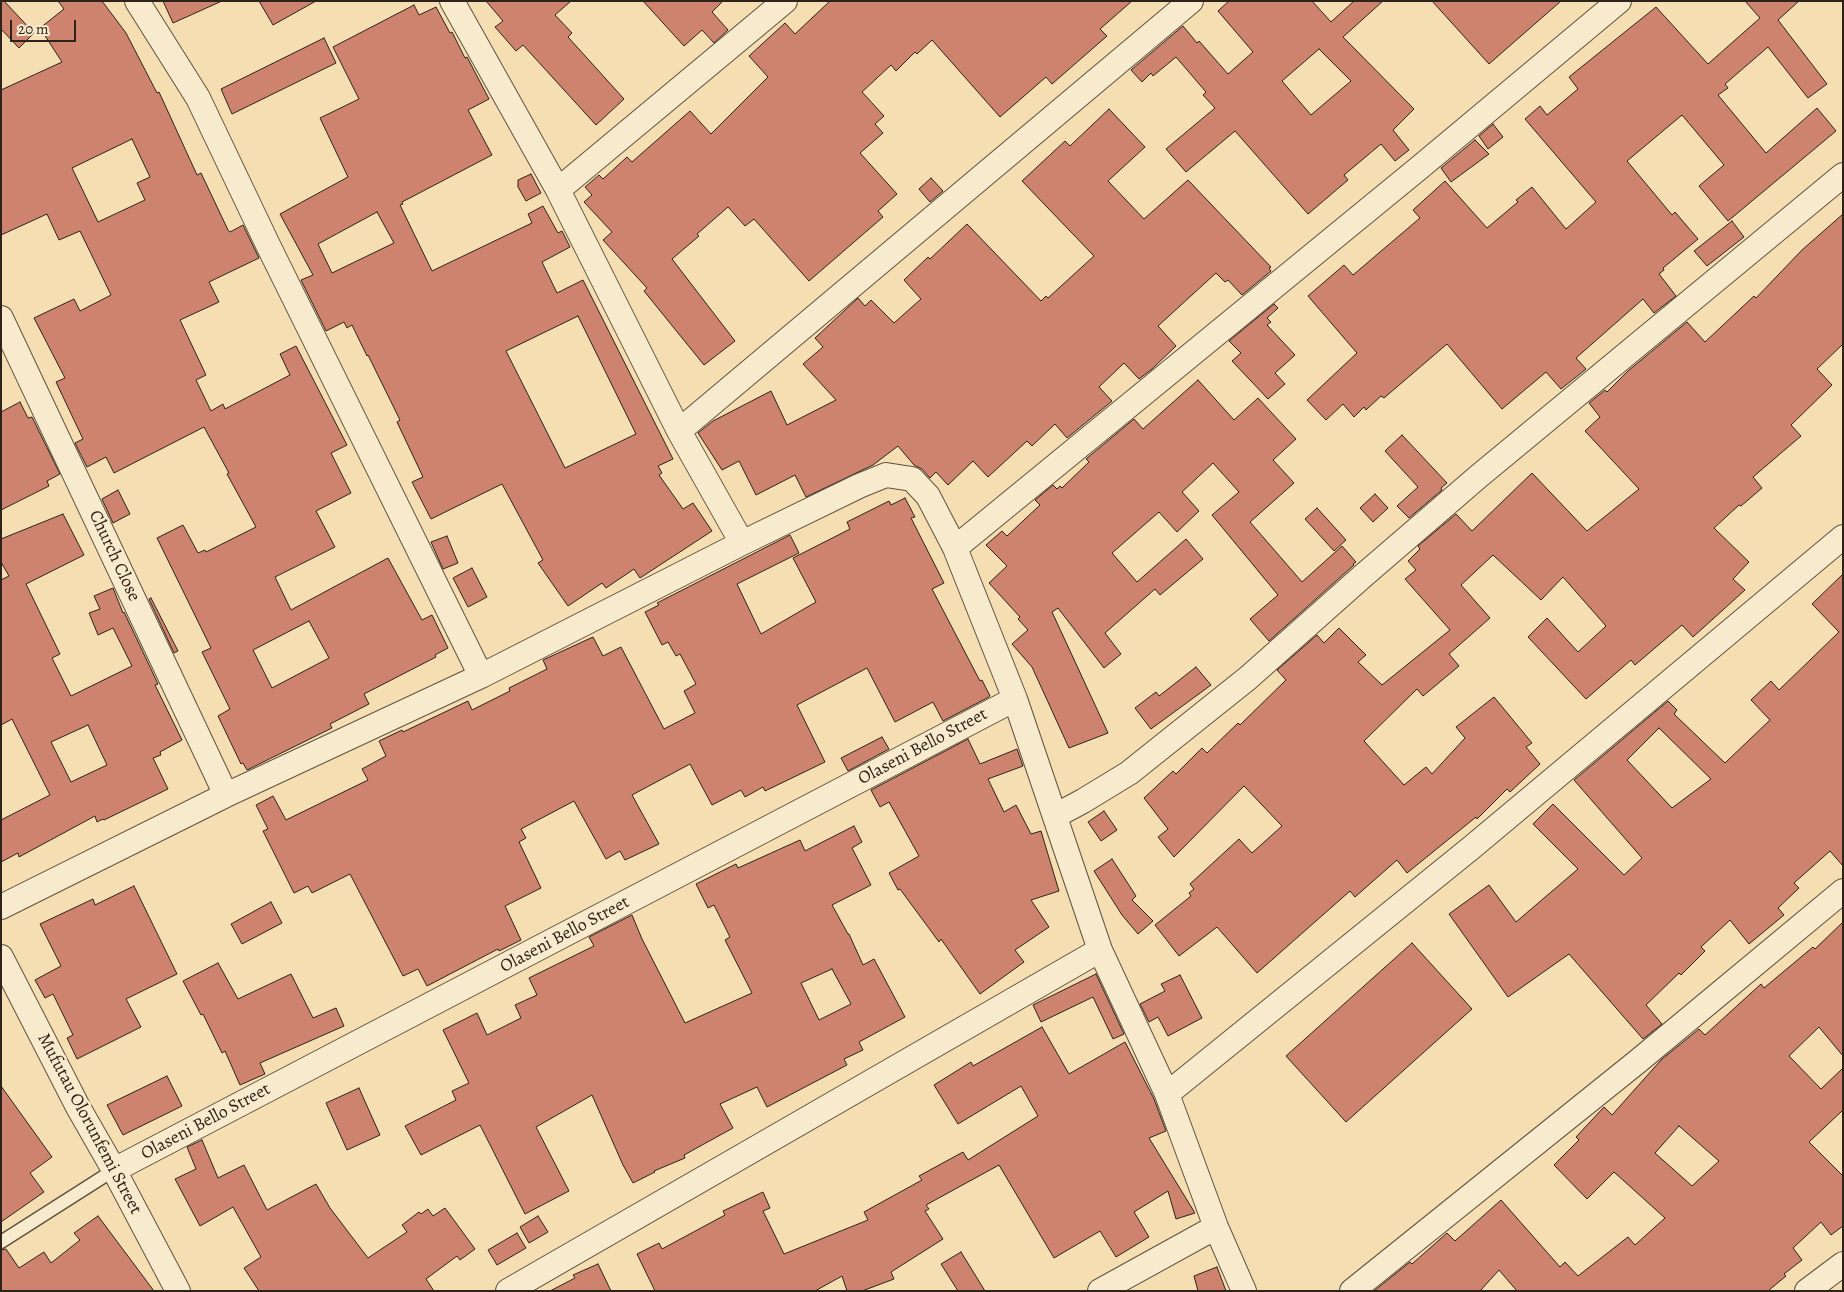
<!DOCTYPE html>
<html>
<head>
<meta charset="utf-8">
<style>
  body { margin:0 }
  #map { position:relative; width:1844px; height:1292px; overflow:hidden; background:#f5dfb2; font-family:Alegreya,serif }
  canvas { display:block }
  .frame { position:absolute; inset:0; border:2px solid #2d231b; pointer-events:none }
  .scale { position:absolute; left:10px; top:20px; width:66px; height:22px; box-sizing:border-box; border:2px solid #2d231b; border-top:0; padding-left:6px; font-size:15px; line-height:18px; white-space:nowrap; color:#2d231b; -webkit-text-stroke:4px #f8eacd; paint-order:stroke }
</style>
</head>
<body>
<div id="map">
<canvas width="1844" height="1292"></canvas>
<div class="frame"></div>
<div class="scale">20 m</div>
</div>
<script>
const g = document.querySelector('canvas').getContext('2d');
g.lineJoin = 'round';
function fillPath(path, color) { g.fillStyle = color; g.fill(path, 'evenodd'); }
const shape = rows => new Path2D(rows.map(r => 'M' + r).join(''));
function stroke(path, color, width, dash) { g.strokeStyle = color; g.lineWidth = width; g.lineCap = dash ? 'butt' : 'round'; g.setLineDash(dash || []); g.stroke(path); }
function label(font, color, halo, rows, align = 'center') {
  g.font = font + ' Alegreya,serif'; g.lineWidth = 5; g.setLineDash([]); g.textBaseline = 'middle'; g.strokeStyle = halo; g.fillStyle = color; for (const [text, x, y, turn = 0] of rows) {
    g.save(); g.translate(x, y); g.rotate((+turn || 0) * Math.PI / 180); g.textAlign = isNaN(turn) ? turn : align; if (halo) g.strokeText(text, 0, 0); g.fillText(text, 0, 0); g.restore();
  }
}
const building = shape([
  [1,1,4,1,34,33,19,48,1,29,1,1],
  [58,1,102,1,126,33,157,93,159,92,197,175,201,173,228,230,230,232,243,225,259,258,209,282,219,302,180,320,206,375,196,380,211,411,223,404,225,409,290,375,280,354,296,346,347,445,331,453,351,493,316,511,335,547,275,577,291,610,388,558,422,620,432,615,448,648,435,655,436,657,364,694,369,704,330,724,332,728,247,770,243,763,241,764,218,716,230,709,202,652,211,648,157,538,183,525,198,553,205,550,206,552,256,527,227,474,229,473,204,427,114,473,106,457,87,467,75,443,83,439,56,382,65,378,34,318,74,299,80,311,111,295,80,231,59,240,47,214,1,235,1,90,62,62,40,28,64,9,58,1],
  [132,139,150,177,137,183,145,200,98,222,72,168,132,139],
  [309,621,329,658,272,688,253,650,309,621],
  [163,1,222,1,173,23,163,1],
  [259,1,316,1,273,25,259,1],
  [486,1,571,1,555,15,572,33,568,37,624,99,596,125,523,45,516,51,495,27,503,21,486,1],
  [643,1,723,1,712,12,728,30,714,43,702,30,684,46,643,1],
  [830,1,1132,1,1100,29,1107,36,1052,84,1046,77,1000,117,932,40,917,54,915,52,896,71,891,65,862,92,884,116,875,124,883,133,860,153,897,194,878,211,883,217,809,281,754,219,745,226,728,207,697,234,699,236,672,259,735,341,704,365,644,291,647,288,603,240,612,232,584,202,592,195,585,187,599,175,603,179,627,157,632,162,690,111,711,134,768,77,749,56,785,23,795,34,830,1],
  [1229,1,1312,1,1331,22,1354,1,1383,1,1343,37,1414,109,1393,130,1409,150,1395,161,1381,144,1344,175,1348,180,1308,214,1235,131,1186,172,1166,149,1215,108,1203,95,1206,92,1176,57,1153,76,1151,73,1142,82,1131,70,1183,26,1197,43,1199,41,1228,74,1253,52,1218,11,1229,1],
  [1319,49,1351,81,1311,115,1282,81,1319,49],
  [1432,1,1561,1,1489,64,1432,1],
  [1745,1,1799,1,1778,20,1827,84,1808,98,1768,47,1725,84,1728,88,1718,95,1766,153,1817,108,1836,131,1728,221,1699,186,1724,165,1682,115,1627,161,1672,215,1675,212,1698,239,1663,268,1664,270,1659,274,1676,296,1654,313,1643,299,1576,358,1586,369,1561,389,1546,372,1502,409,1447,344,1384,398,1381,396,1366,410,1364,407,1354,417,1343,404,1326,420,1307,400,1357,353,1308,296,1344,265,1353,275,1420,218,1413,210,1445,181,1487,228,1518,202,1516,200,1532,187,1566,229,1596,202,1525,119,1540,106,1547,115,1578,89,1569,77,1656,7,1708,64,1760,18,1745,1],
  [414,5,419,15,436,7,450,33,452,32,465,58,467,57,489,99,468,110,492,155,402,202,403,204,400,205,432,271,532,223,528,214,543,206,558,233,562,231,570,247,542,262,557,293,583,280,673,459,658,466,662,473,659,475,683,509,693,503,712,531,640,578,634,569,606,588,602,583,568,606,538,563,543,560,502,484,431,519,412,482,423,477,397,422,400,420,368,355,367,356,352,325,347,328,344,322,326,331,301,280,313,275,280,214,348,177,320,118,359,99,333,47,414,5],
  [377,212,394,243,332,273,318,244,377,212],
  [578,316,636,434,565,468,506,351,578,316],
  [324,38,336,63,232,114,221,89,324,38],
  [1109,109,1145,147,1108,181,1144,219,1188,180,1271,267,1269,268,1271,271,1242,295,1228,280,1225,282,1216,273,1158,326,1176,346,1152,369,1139,379,1124,363,1099,387,1112,401,1067,438,1055,424,1032,446,1027,441,988,477,973,461,948,485,936,472,930,478,922,469,914,465,898,446,873,465,806,497,795,475,756,495,739,461,722,470,698,433,713,421,771,391,787,425,836,400,803,364,823,347,815,338,858,298,865,306,871,300,894,323,921,299,904,280,928,257,930,259,967,224,1041,301,1046,296,1048,298,1094,256,1022,181,1065,141,1070,146,1109,109],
  [1493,124,1503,137,1488,149,1479,136,1493,124],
  [1475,140,1489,154,1451,182,1441,168,1475,140],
  [531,174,541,193,526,201,518,187,518,180,531,174],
  [931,178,943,191,930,202,919,189,931,178],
  [1843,214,1843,344,1817,369,1832,385,1791,425,1801,436,1753,477,1762,488,1741,506,1739,505,1714,528,1749,562,1733,579,1745,590,1693,637,1682,625,1635,665,1631,660,1586,699,1528,637,1547,618,1578,652,1606,626,1563,577,1541,600,1493,555,1461,585,1490,618,1449,654,1459,666,1423,696,1417,689,1364,741,1404,785,1426,767,1432,774,1465,738,1456,727,1494,697,1532,743,1526,747,1540,764,1510,792,1507,789,1477,819,1476,817,1407,873,1397,860,1355,897,1350,891,1257,973,1217,927,1179,956,1155,925,1191,896,1189,893,1194,889,1190,884,1239,839,1252,853,1282,826,1244,786,1174,857,1158,837,1168,829,1144,798,1173,771,1176,774,1202,748,1207,753,1238,723,1240,725,1286,680,1277,670,1317,635,1324,643,1339,628,1366,655,1358,662,1382,685,1450,630,1405,579,1416,570,1408,561,1420,549,1418,546,1456,514,1472,531,1532,473,1587,531,1639,489,1585,431,1600,417,1589,403,1605,390,1607,392,1628,371,1687,322,1705,342,1754,296,1756,298,1802,250,1843,214],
  [1732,221,1744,237,1707,266,1694,251,1732,221],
  [1274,304,1278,308,1267,318,1271,322,1267,325,1295,355,1275,373,1285,384,1268,399,1232,361,1241,353,1229,341,1274,304],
  [1198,380,1234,420,1258,398,1296,439,1273,460,1294,483,1250,522,1302,582,1342,546,1356,562,1353,564,1354,565,1269,641,1250,619,1278,595,1212,515,1239,492,1213,463,1182,492,1199,511,1177,532,1159,512,1112,553,1137,582,1186,539,1203,559,1160,595,1155,589,1105,633,1121,654,1104,668,1058,608,1052,612,1108,733,1069,748,1032,667,1012,644,1028,630,1018,619,1020,617,989,583,1007,566,986,545,1002,531,1007,536,1040,505,1035,500,1053,485,1057,489,1060,486,1062,488,1089,462,1086,459,1134,419,1143,429,1198,380],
  [20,402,28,418,32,417,60,474,47,481,49,486,1,510,1,412,20,402],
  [1402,435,1447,483,1441,488,1442,490,1409,518,1397,506,1418,487,1385,451,1402,435],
  [118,490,130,514,113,523,102,499,118,490],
  [1375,494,1388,508,1373,522,1360,508,1375,494],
  [905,498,915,517,911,518,944,583,932,589,980,681,982,680,990,696,987,698,943,721,933,702,895,722,867,668,797,705,825,762,765,791,763,787,745,797,741,790,712,805,690,764,632,795,659,844,625,860,620,851,606,859,574,801,521,829,526,838,519,842,541,888,505,906,521,940,499,951,498,949,427,986,418,969,403,976,350,874,312,893,308,886,294,893,263,831,268,829,256,805,273,796,286,820,368,780,362,769,386,756,379,741,402,730,403,732,468,701,472,710,510,691,509,688,547,669,543,660,593,637,603,656,621,647,664,729,695,713,684,691,696,684,680,654,676,656,668,642,662,645,645,612,659,605,657,603,790,535,799,553,737,584,761,634,816,602,793,558,850,529,847,522,889,501,891,505,905,498],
  [1317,508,1346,540,1334,551,1305,519,1317,508],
  [63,514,84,555,26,584,60,654,52,658,71,696,132,666,113,628,98,635,89,613,100,609,94,596,113,588,123,613,124,612,158,684,155,685,182,740,160,752,161,755,153,758,168,789,104,820,103,819,97,822,95,816,19,857,18,853,1,862,1,820,50,795,12,719,1,725,1,580,9,576,1,562,1,539,63,514],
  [88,725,107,765,71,782,51,742,88,725],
  [447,536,458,563,443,569,431,542,447,536],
  [472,568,487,597,468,607,453,578,472,568],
  [1843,574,1843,866,1830,851,1794,883,1799,888,1778,908,1784,915,1749,944,1730,920,1701,947,1705,951,1681,975,1679,973,1646,1005,1662,1024,1643,1039,1569,954,1508,997,1449,914,1489,885,1516,922,1578,869,1533,824,1553,804,1624,875,1642,858,1574,780,1668,701,1677,710,1674,714,1725,763,1770,720,1751,700,1771,681,1779,690,1839,632,1812,604,1843,574],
  [1659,728,1711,779,1672,808,1627,760,1659,728],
  [151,598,178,651,174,653,149,599,151,598],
  [1196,667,1211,685,1151,729,1135,708,1156,692,1159,696,1196,667],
  [882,737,889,749,848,771,841,758,882,737],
  [968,739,980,764,1017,749,1023,766,988,779,1004,812,1016,805,1031,834,1041,831,1059,891,1031,900,1049,927,1015,950,1024,962,980,994,941,939,939,942,900,889,898,890,889,873,919,856,889,802,880,807,871,790,968,739],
  [1104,811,1117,830,1101,841,1088,822,1104,811],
  [854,826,862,842,852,848,871,885,832,905,848,934,849,934,863,965,874,959,905,1017,859,1042,863,1050,844,1059,847,1065,767,1107,757,1087,720,1104,733,1128,684,1155,685,1158,654,1171,655,1172,633,1183,623,1165,592,1095,536,1127,569,1191,525,1214,480,1125,421,1155,405,1126,456,1100,452,1091,469,1083,443,1030,477,1013,487,1035,521,1018,515,1005,537,995,529,978,594,946,589,937,632,915,642,939,685,1023,752,993,725,940,730,937,714,905,708,908,696,884,736,864,738,868,800,840,805,851,854,826],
  [832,969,851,1004,819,1020,801,983,832,969],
  [1112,859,1136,896,1132,900,1153,921,1138,934,1122,915,1094,871,1112,859],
  [134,886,177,974,126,999,141,1027,77,1059,67,1038,73,1035,53,994,45,998,35,980,61,966,40,924,93,899,95,905,134,886],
  [271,902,282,923,242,944,231,924,271,902],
  [1843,922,1843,1056,1819,1027,1789,1056,1821,1089,1843,1068,1843,1110,1809,1142,1843,1176,1843,1226,1831,1235,1821,1222,1793,1248,1802,1260,1784,1274,1786,1276,1768,1291,1517,1291,1499,1270,1480,1291,1374,1291,1410,1262,1412,1264,1447,1233,1455,1241,1501,1200,1560,1267,1565,1262,1578,1276,1628,1237,1635,1245,1665,1218,1614,1172,1587,1199,1554,1165,1579,1140,1576,1137,1604,1107,1612,1115,1661,1060,1699,1029,1705,1035,1761,984,1764,988,1813,947,1815,949,1843,922],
  [1679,1126,1719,1161,1692,1186,1655,1153,1679,1126],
  [1412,943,1472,1009,1346,1122,1286,1056,1412,943],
  [218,963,238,999,291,974,313,1018,336,1008,344,1026,260,1063,265,1074,240,1085,225,1051,222,1053,203,1014,201,1015,183,981,218,963],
  [1096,974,1124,1034,1113,1039,1093,997,1041,1022,1033,1005,1096,974],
  [1180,975,1202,1018,1168,1036,1158,1017,1149,1022,1140,1004,1165,991,1161,984,1180,975],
  [1042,1027,1069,1074,1125,1042,1154,1099,1166,1131,1149,1138,1195,1213,1176,1219,1168,1191,1134,1212,1149,1237,1116,1257,1100,1231,1054,1258,999,1165,926,1205,929,1209,925,1211,943,1239,891,1272,894,1279,862,1291,847,1291,842,1276,815,1291,655,1291,637,1254,659,1243,662,1249,725,1215,723,1211,763,1192,770,1208,763,1211,784,1254,868,1220,864,1212,922,1180,919,1176,963,1152,968,1160,1038,1116,1021,1086,958,1124,934,1085,971,1062,973,1066,1042,1027],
  [167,1076,182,1106,123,1135,107,1105,167,1076],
  [1,1086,52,1157,30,1173,44,1192,1,1222,1,1086],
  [359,1088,380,1135,347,1150,326,1103,359,1088],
  [202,1140,218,1178,244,1165,267,1210,316,1184,330,1208,368,1258,407,1232,402,1225,419,1212,421,1214,428,1209,433,1216,445,1208,475,1249,460,1260,457,1256,426,1279,434,1291,259,1291,244,1268,261,1257,233,1207,200,1226,175,1179,196,1169,187,1147,202,1140],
  [98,1216,154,1291,1,1291,1,1250,6,1249,19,1268,44,1252,51,1263,80,1240,74,1233,98,1216],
  [538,1216,548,1232,529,1243,520,1227,538,1216],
  [517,1233,526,1248,497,1265,488,1250,517,1233],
  [961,1252,985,1291,958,1291,941,1264,961,1252],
  [598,1264,611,1291,550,1291,575,1278,573,1275,598,1264],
  [1217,1267,1226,1291,1198,1291,1194,1276,1217,1267]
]);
fillPath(building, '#ce836f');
stroke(building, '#2d231b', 1);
const service = shape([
  [1,1242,114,1170]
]);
const minor = shape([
  [137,1,198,98,268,245,481,676],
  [452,1,558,190,679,431,742,543],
  [558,190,785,1],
  [1,318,226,795],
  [679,431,1191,1],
  [955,548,1419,168,1619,1],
  [1055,816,1083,801,1129,773,1248,678,1364,575,1479,476,1843,175],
  [1,907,226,795,481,676,742,543,859,486,886,475,912,479,928,496,955,548,1015,699,1100,950,1167,1094,1216,1227,1244,1291],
  [1,957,78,1107,114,1170,178,1291],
  [1167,1094,1471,848,1843,537],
  [114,1170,1015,699],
  [508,1291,1100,950],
  [1100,1291,1216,1227],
  [1352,1291,1637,1062,1843,891],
  [1807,1291,1843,1264]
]);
stroke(service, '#5f5241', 15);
stroke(minor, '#5f5241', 26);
stroke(service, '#f8eacd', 12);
stroke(minor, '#f8eacd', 24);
label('18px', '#2d231b', '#f8eacd', [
  ["Church Close",114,556,65],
  ["Olaseni Bello Street",923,747,-28],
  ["Olaseni Bello Street",565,935,-28],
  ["Olaseni Bello Street",206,1122,-28],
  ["Mufutau Olorunfemi Street",89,1124,62]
]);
</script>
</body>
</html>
